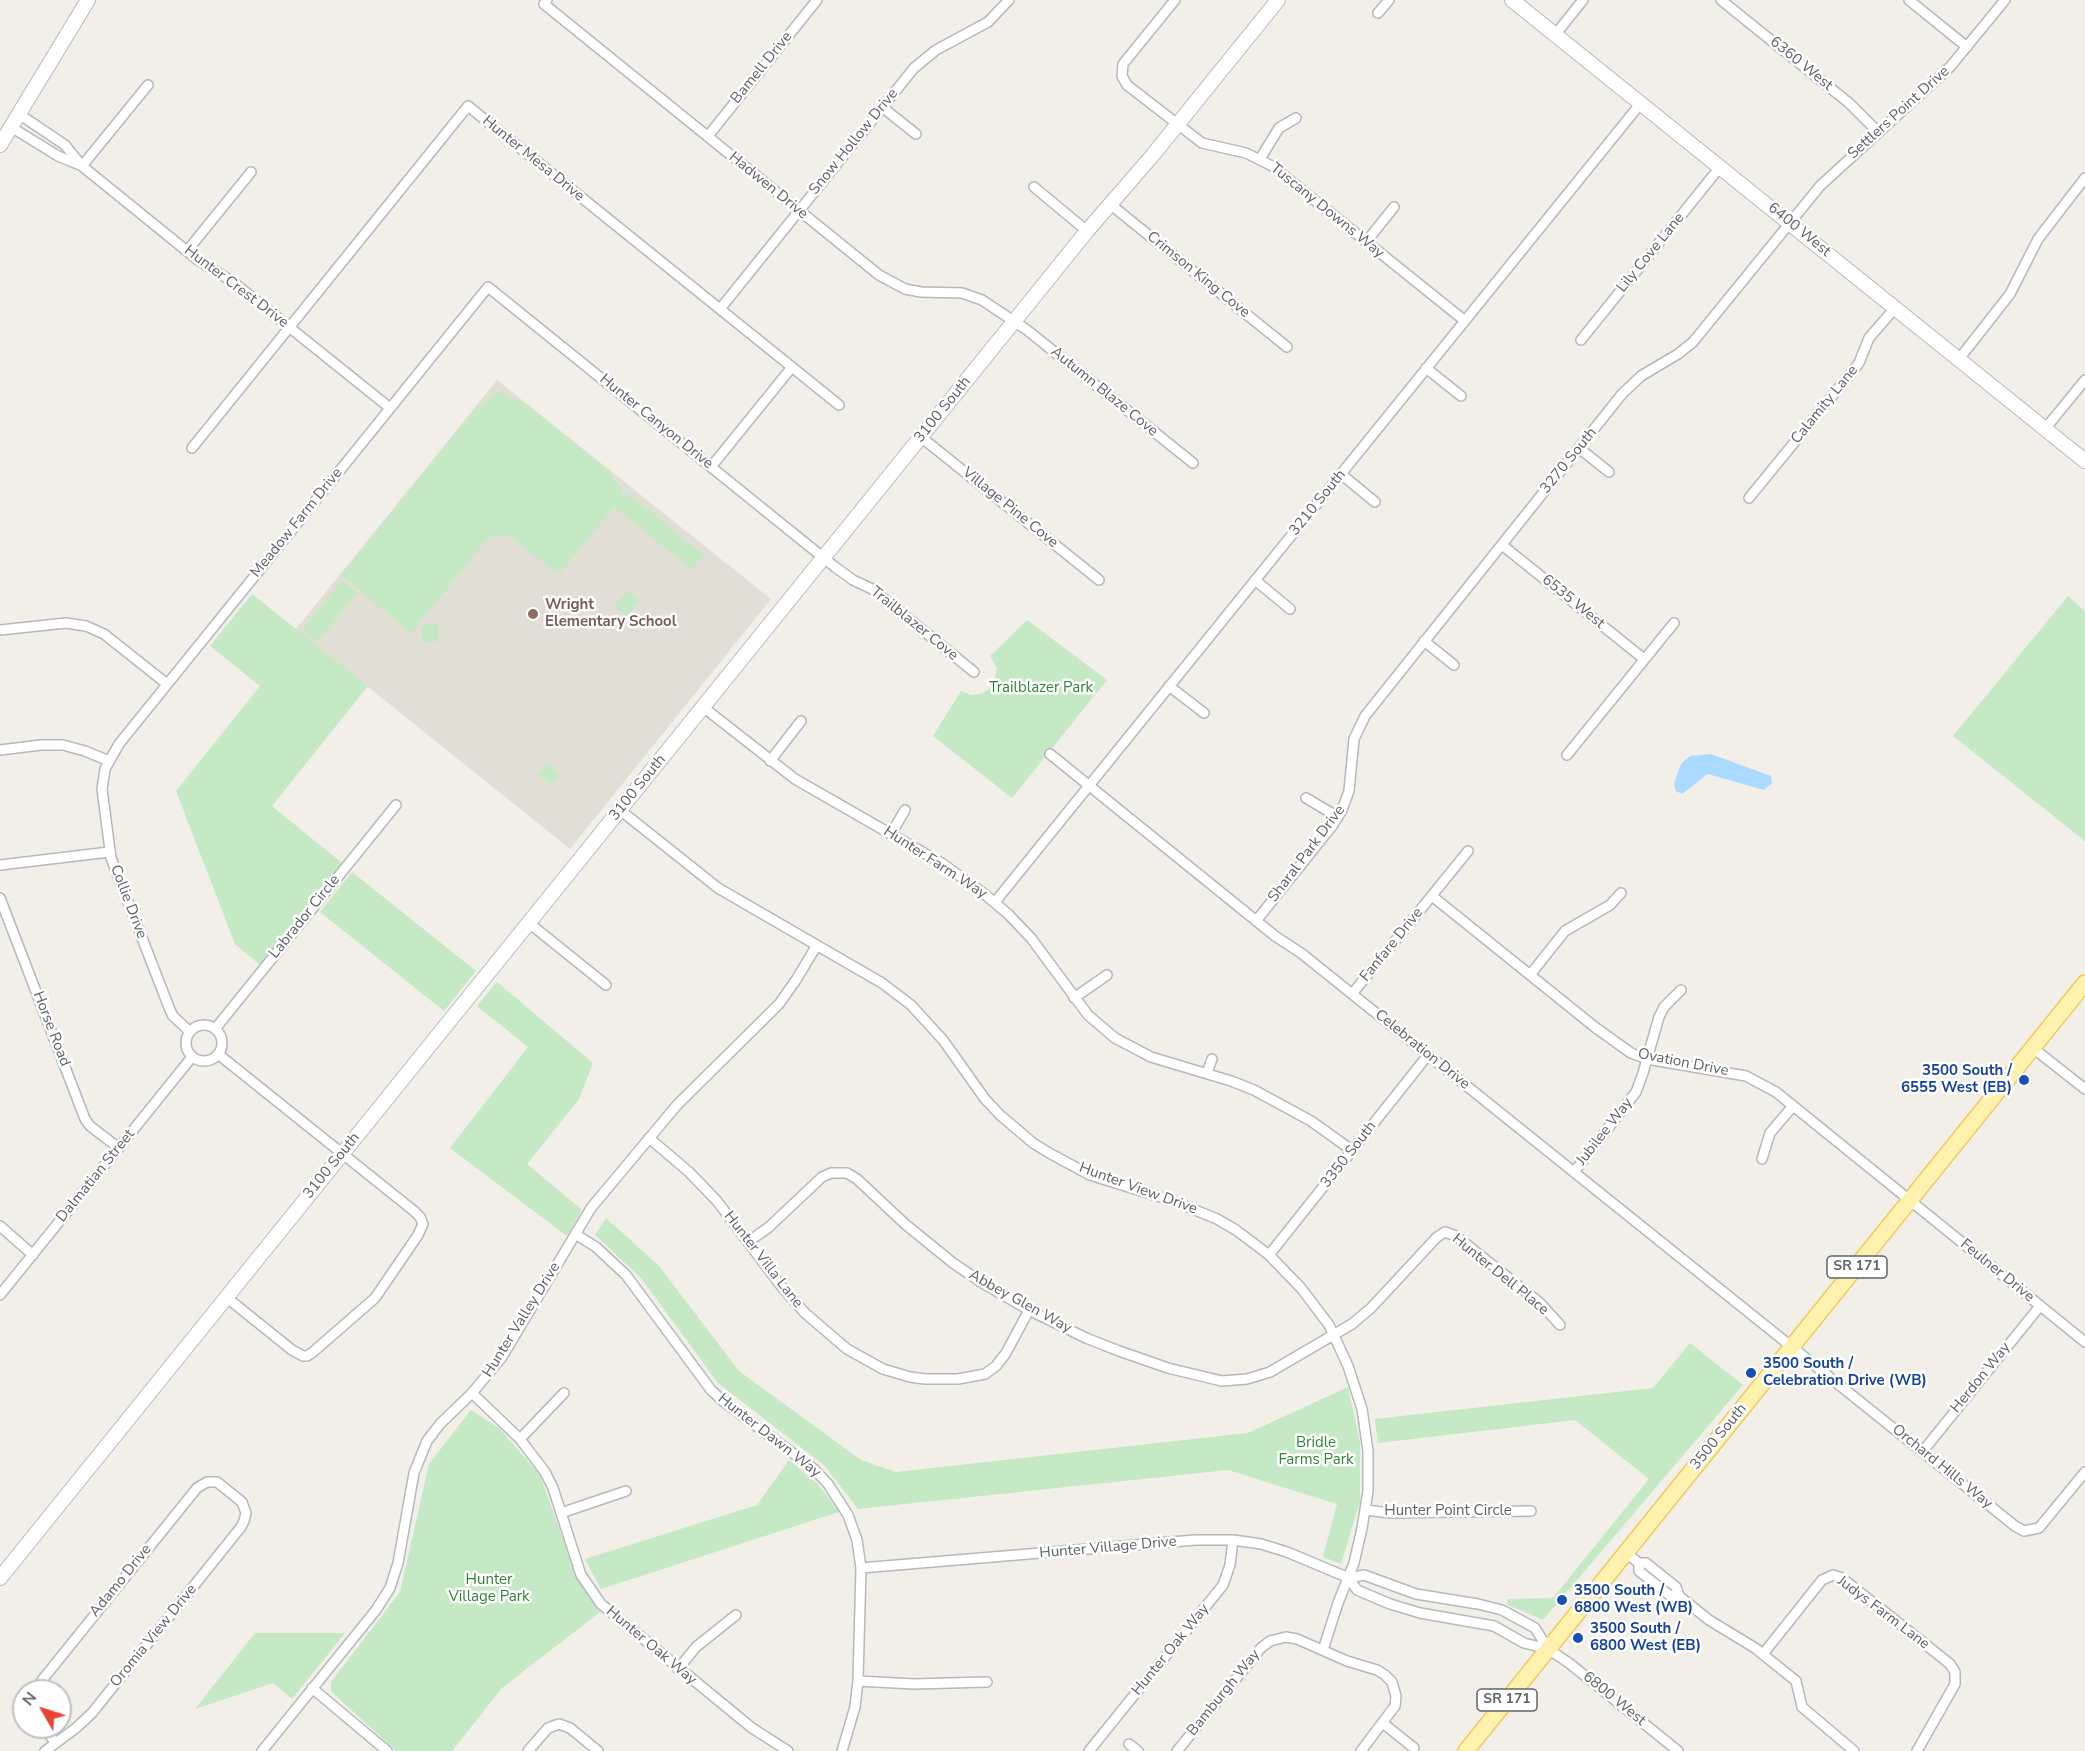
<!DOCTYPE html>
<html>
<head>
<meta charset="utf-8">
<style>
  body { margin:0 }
  #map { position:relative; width:2085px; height:1751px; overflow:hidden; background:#f1efe8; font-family:"Nunito Sans",sans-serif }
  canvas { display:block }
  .north { position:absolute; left:12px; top:1679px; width:60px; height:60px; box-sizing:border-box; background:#fff; border:2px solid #bfc1c3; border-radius:50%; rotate:309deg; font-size:16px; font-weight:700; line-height:24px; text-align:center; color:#5f6368 }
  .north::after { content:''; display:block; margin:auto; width:21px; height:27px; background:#ea4335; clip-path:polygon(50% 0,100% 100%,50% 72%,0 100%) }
</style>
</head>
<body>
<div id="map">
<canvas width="2085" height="1751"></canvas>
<div class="north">N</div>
</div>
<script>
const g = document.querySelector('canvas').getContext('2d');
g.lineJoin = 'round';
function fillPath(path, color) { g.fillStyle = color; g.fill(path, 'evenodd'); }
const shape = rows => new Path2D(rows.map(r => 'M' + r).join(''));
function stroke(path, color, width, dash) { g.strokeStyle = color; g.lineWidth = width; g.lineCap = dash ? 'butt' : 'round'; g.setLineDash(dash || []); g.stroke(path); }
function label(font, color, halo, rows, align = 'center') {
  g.font = font + ' "Nunito Sans",sans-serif'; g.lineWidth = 5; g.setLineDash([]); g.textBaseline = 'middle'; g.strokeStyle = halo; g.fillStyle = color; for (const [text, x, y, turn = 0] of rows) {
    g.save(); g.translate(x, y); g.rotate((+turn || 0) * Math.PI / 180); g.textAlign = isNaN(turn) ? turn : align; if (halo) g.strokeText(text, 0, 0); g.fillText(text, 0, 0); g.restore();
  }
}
fillPath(shape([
  [497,380,771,599,570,849,296,629]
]), '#e1ded6');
fillPath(shape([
  [503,392,511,398,522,401,609,471,613,480,621,487,622,496,626,492,704,555,692,569,614,507,560,573,556,571,555,572,510,537,497,535,487,539,411,633,341,575,477,406,487,401,494,393],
  [342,580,357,593,317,642,302,630],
  [627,591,640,601,626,616,614,607],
  [252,594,368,686,272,806,342,863,260,965,235,944,176,791,260,686,210,646],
  [2068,596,2085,611,2085,841,1953,736],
  [1027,620,1107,680,1012,798,933,736,961,691,971,695,980,694,988,690,994,683,997,669,990,656],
  [438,624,439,641,422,643,421,626],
  [547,763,560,773,551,784,538,775],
  [352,872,476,971,444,1011,320,912],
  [497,982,593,1063,579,1099,527,1164,582,1210,567,1236,450,1148,528,1047,477,1006],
  [606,1218,659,1266,739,1371,861,1460,896,1472,1248,1433,1348,1387,1360,1443,1360,1501,1341,1564,1323,1557,1337,1504,1228,1470,858,1509,825,1466,718,1383,641,1278,595,1235],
  [1690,1343,1743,1385,1543,1620,1506,1604,1508,1599,1553,1598,1649,1479,1575,1420,1378,1443,1375,1419,1653,1388],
  [471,1410,499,1428,540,1475,574,1570,600,1612,502,1688,452,1751,396,1751,331,1691,331,1682,400,1592,429,1464],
  [789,1460,818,1484,839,1512,601,1589,585,1559,757,1505],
  [255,1633,345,1633,292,1699,273,1683,195,1709]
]), '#c5e8c5');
fillPath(shape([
  [1711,754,1771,776,1772,783,1764,790,1708,774,1682,794,1676,791,1674,784,1681,764,1690,756]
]), '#aadaff');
const street = shape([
  [547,0,544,4,879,275,905,289,921,292,962,293,982,300,1027,330,1193,463],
  [1175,0,1123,64,1122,76,1127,85,1202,143,1246,153,1272,166,1465,321],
  [1721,0,1849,103,1878,132],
  [1909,0,1967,47],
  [1378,13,1389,0],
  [1555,35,1583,0],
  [882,107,916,134],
  [19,114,65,145,82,166,198,260,233,282,390,408],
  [11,127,58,156,80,165],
  [708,136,817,0],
  [1260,159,1279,128,1296,118],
  [82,166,148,85],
  [1034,187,1087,231],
  [1110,204,1287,347],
  [1366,242,1394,207],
  [187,251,251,172],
  [720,309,914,68,936,50,988,22,1009,0],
  [1581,340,1720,167],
  [1959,359,2010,294,2038,239,2085,178],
  [1426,368,1461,396],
  [2045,429,2085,380],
  [921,437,1099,580],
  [192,448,468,106,839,405],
  [1579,448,1609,472],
  [711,467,792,367],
  [1341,474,1375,502],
  [1749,498,1859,363,1869,338,1895,308],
  [1502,545,1644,659],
  [1255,580,1290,609],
  [0,630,66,623,86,626,104,634,167,684],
  [1424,641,1454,665],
  [1169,686,1204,713],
  [703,707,795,779,943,864,982,892,1008,914,1031,938,1088,1015,1115,1038,1151,1057,1231,1081,1254,1090,1311,1121,1353,1151],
  [0,750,41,745,63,745,85,751,109,761],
  [1050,754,1275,936,1301,953,2015,1526,2024,1531,2039,1528,2085,1472],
  [1567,755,1674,623],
  [770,761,801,721],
  [1306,798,1338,817],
  [620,810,718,888,882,983,911,1005,943,1040,985,1099,1000,1115,1033,1143,1051,1154,1090,1175,1173,1201,1217,1219,1236,1230,1269,1255,1301,1288,1329,1325,1348,1366,1362,1409,1368,1451,1368,1491,1362,1528,1354,1563,1338,1603,1323,1650],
  [891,834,905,810],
  [0,865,109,852],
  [1432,896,1596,1028,1631,1053,1647,1059,1746,1076,1776,1092,2085,1342],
  [0,898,85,1119,90,1126,119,1148],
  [995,902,1641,103],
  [1256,921,1332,826,1342,810,1349,791,1354,739,1365,716,1622,394,1641,376,1678,354,1693,342,1820,186,1950,67,2005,0],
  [529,923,606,985],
  [1530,975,1565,931,1610,905,1621,893],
  [1352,994,1468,851],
  [1074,998,1107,975],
  '186 1043a18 18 0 1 1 36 0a18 18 0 1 1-36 0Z',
  [215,1029,396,805],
  [190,1032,173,1016,170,1010,111,858,102,789,105,769,119,744,488,287,835,567,853,580,872,589,974,672],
  [2033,1048,2085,1089],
  [218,1054,414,1211,420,1217,423,1224,418,1235,375,1298,313,1352,307,1356,303,1356,292,1350,226,1297],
  [1207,1073,1212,1059],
  [649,1138,689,1172,717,1201,781,1286,805,1313,847,1349,883,1369,910,1377,925,1379,958,1379,985,1374,996,1366,1006,1353,1029,1310],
  [1762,1159,1770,1133,1793,1106],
  [1574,1172,1636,1092,1643,1073,1659,1017,1664,1007,1681,990],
  [0,1226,33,1255],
  [575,1234,596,1247,626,1275,711,1390,724,1402,814,1469,828,1484,848,1515,857,1540,861,1568,858,1681,855,1707,842,1751],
  [748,1242,769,1227,822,1177,831,1173,847,1173,857,1179,905,1224,953,1263,981,1282,1029,1310,1086,1338,1119,1351,1168,1368,1222,1381,1247,1379,1270,1372,1352,1324,1371,1308,1437,1237,1445,1232,1456,1236,1540,1303,1560,1325],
  [1269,1255,1428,1055],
  [0,1295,192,1057],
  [472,1393,520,1439,545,1472,553,1488,581,1575,601,1604,752,1728,788,1751],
  [520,1439,564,1393],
  [1923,1451,2040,1306],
  [1366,1510,1390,1513,1531,1511],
  [561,1513,626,1491],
  [1626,1553,1639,1563,1646,1563,1676,1587,1679,1596,1709,1620,1755,1648,1796,1681,1802,1707,1854,1751],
  [1639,1563,1639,1571,1669,1595,1679,1596],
  [861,1568,1195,1540,1233,1540,1261,1544,1287,1552,1349,1578,1357,1590,1390,1604,1420,1613,1494,1626,1524,1643,1548,1649,1569,1663,1678,1751],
  [1349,1578,1364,1575,1416,1594,1478,1604,1502,1610,1535,1628,1548,1649],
  [1763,1654,1822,1580,1833,1575,1842,1578,1950,1664,1955,1672,1955,1684,1917,1751],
  [678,1669,696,1647,736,1615],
  [858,1681,914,1684,987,1682],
  [312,1688,387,1751],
  [36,1691,43,1679,197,1488,207,1482,217,1482,242,1502,246,1513,244,1521,241,1527,92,1713,76,1728,45,1751],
  [1384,1724,1414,1748],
  [43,1727,56,1743],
  [1129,1744,1138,1751],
  [262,1751,376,1610,390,1588,398,1563,414,1473,427,1441,440,1424,472,1393,502,1357,591,1208,677,1105,779,1004,796,980,817,945],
  [528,1751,548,1728,559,1724,570,1728,598,1751],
  [1089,1751,1223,1585,1230,1565,1233,1540],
  [1177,1751,1261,1648,1270,1641,1286,1637,1297,1639,1347,1661,1377,1670,1385,1675,1392,1682,1396,1696,1395,1706,1361,1751]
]);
const secondary = shape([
  [1512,0,2085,461],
  [0,145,88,0],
  [0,1578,1087,231,1152,156,1278,0]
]);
const primary = shape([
  [1466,1751,2085,983]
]);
stroke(street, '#b5b8bc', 12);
stroke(secondary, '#b6babf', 16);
stroke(primary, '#f2c960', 18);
stroke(street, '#fff', 9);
stroke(secondary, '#fff', 14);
stroke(primary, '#fff2af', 15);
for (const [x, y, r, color] of [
  [533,614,6,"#8d6e63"],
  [2024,1080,6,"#1a4fb4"],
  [1751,1373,6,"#1a4fb4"],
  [1562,1600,6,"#1a4fb4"],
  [1578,1638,6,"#1a4fb4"]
]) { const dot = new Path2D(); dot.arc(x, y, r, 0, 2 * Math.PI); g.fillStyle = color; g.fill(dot); stroke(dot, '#fff', 2); }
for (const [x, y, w] of [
  [1857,1267,60],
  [1507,1700,60]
]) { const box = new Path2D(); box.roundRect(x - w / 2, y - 11, w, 22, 4.5); g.fillStyle = '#fff'; g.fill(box); stroke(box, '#5f6368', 1.5); }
label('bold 14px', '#5f6368', null, [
  ["SR 171",1857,1267],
  ["SR 171",1507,1700]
]);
label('15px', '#5f6368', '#fff', [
  ["6360 West",1801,64,39],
  ["Bamell Drive",762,68,-51],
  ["Settlers Point Drive",1899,113,-42],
  ["Snow Hollow Drive",854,142,-51],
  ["Hunter Mesa Drive",533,159,39],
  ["Hadwen Drive",768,186,39],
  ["Tuscany Downs Way",1327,211,39],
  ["6400 West",1799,230,39],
  ["Lily Cove Lane",1651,253,-51],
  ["Crimson King Cove",1198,275,39],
  ["Hunter Crest Drive",236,287,37],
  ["Autumn Blaze Cove",1104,392,39],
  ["Calamity Lane",1825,405,-51],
  ["3100 South",943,410,-51],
  ["Hunter Canyon Drive",656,422,39],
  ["3270 South",1569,461,-51],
  ["3210 South",1318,503,-51],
  ["Village Pine Cove",1010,508,39],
  ["Meadow Farm Drive",297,523,-51],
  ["6535 West",1573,602,39],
  ["Trailblazer Cove",914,624,39],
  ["3100 South",638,788,-51],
  ["Sharal Park Drive",1307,854,-53],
  ["Hunter Farm Way",935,863,33],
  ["Collie Drive",128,902,69],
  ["Labrador Circle",305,917,-51],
  ["Fanfare Drive",1392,945,-51],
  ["Horse Road",51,1029,69],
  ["Celebration Drive",1422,1050,39],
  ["Ovation Drive",1683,1063,11],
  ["Jubilee Way",1605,1132,-52],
  ["3350 South",1349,1155,-52],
  ["3100 South",332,1166,-51],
  ["Dalmatian Street",96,1176,-51],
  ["Hunter View Drive",1138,1189,20],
  ["Hunter Villa Lane",763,1260,52],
  ["Feulner Drive",1997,1271,39],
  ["Hunter Dell Place",1500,1275,39],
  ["Abbey Glen Way",1020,1302,29],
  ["Hunter Valley Drive",522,1320,-58],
  ["Herdon Way",1981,1378,-51],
  ["Hunter Dawn Way",769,1436,38],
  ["3500 South",1719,1437,-51],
  ["Orchard Hills Way",1942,1467,39],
  ["Hunter Point Circle",1448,1511],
  ["Hunter Village Drive",1108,1548,-5],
  ["Adamo Drive",121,1581,-51],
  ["Judys Farm Lane",1883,1613,37],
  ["Oromia View Drive",154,1636,-51],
  ["Hunter Oak Way",651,1646,40],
  ["Hunter Oak Way",1171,1650,-51],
  ["Bamburgh Way",1224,1693,-51],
  ["6800 West",1614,1699,39]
]);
label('bold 15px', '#785e54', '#fff', [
  ["Wright",545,605],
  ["Elementary School",545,622]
], 'left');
label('15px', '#348238', '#fff', [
  ["Trailblazer Park",1041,688],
  ["Bridle",1316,1443],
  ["Farms Park",1316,1460],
  ["Hunter",489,1580],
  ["Village Park",489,1597]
]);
label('bold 15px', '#164399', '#fff', [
  ["3500 South /",2012,1071,"right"],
  ["6555 West (EB)",2012,1088,"right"],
  ["3500 South /",1763,1364],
  ["Celebration Drive (WB)",1763,1381],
  ["3500 South /",1574,1591],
  ["6800 West (WB)",1574,1608],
  ["3500 South /",1590,1629],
  ["6800 West (EB)",1590,1646]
], 'left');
</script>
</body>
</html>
